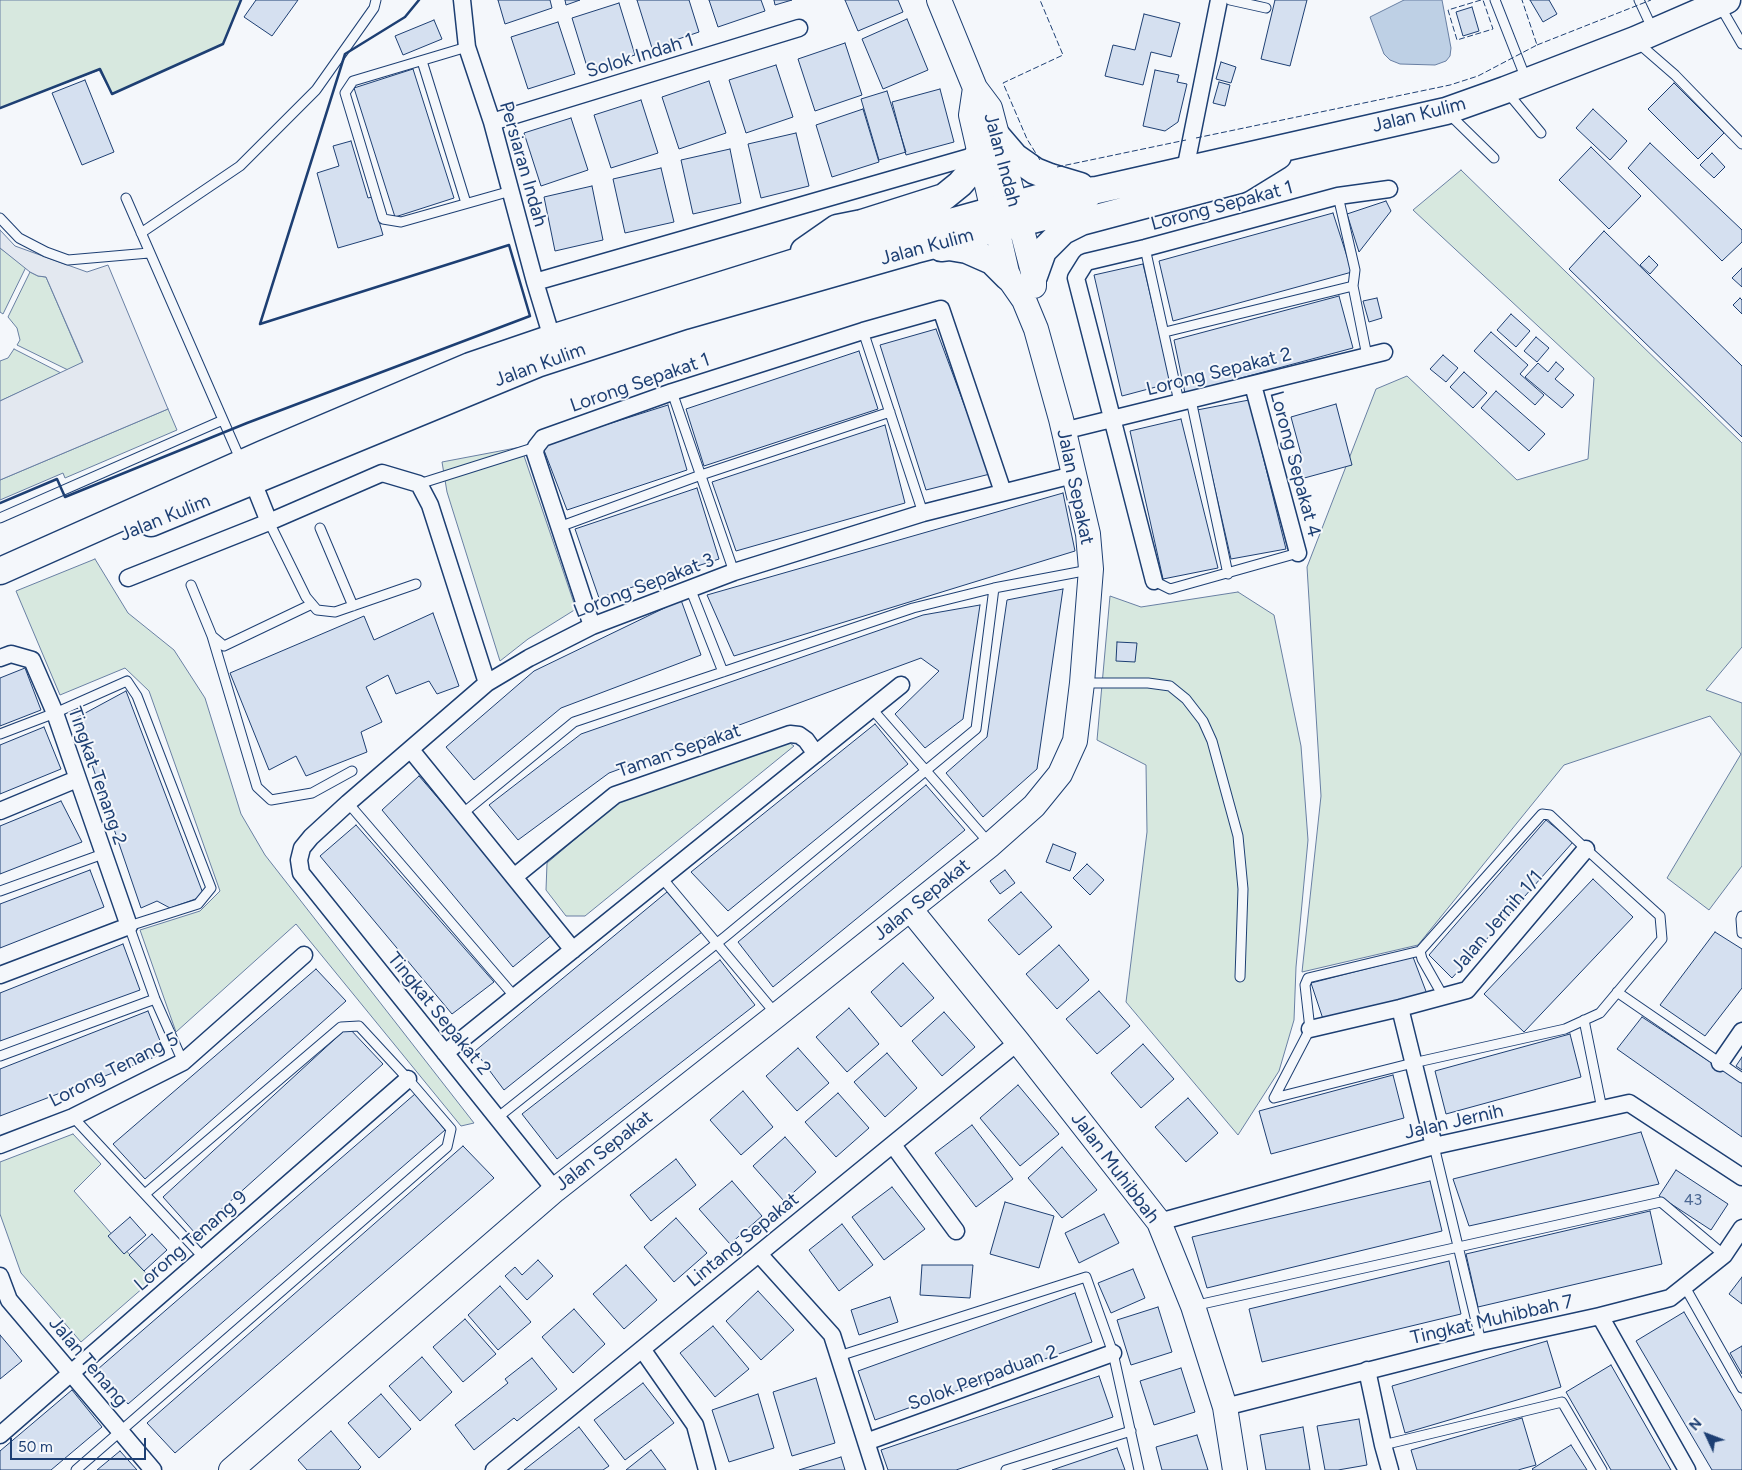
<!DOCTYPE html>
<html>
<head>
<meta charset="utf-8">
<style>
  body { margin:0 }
  #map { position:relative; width:1742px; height:1470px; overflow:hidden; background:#f4f7fb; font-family:Figtree,sans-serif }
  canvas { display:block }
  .north { position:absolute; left:1682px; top:1410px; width:50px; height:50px; -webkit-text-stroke:4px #f4f7fb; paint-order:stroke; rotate:313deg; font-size:14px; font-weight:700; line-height:20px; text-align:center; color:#1d3f73 }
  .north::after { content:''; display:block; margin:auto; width:18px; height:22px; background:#1d3f73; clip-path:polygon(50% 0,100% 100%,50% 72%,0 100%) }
  .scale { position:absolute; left:10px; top:1438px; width:136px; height:22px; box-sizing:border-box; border:2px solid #1d3f73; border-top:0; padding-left:6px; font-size:15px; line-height:18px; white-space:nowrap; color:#1d3f73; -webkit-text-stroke:4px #f4f7fb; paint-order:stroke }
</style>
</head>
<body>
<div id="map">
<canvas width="1742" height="1470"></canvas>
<div class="north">N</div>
<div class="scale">50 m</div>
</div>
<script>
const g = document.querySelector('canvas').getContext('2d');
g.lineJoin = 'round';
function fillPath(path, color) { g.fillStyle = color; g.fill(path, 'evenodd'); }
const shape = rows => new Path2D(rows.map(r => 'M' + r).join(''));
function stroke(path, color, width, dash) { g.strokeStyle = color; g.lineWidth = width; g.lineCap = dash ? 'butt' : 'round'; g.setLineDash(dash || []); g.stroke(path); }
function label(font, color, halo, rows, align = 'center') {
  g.font = font + ' Figtree,sans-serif'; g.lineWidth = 4; g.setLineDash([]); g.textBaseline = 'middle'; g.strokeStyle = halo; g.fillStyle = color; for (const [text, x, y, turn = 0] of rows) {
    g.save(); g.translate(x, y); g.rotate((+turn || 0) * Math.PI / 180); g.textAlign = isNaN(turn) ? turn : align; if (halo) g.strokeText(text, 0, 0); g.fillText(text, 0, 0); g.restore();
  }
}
const green = shape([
  [0,0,241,0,223,44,112,94,99,70,0,108,0,0],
  [1461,170,1742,443,1742,647,1706,690,1742,703,1742,866,1709,910,1667,878,1741,754,1710,716,1564,765,1418,945,1302,972,1321,796,1307,567,1376,389,1407,376,1517,480,1588,459,1594,378,1413,210,1461,170],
  [0,248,26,267,3,314,0,312,0,248],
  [30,272,38,276,46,277,83,363,68,370,17,345,20,340,17,328,8,317,30,272],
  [14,349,61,373,0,401,0,361,8,358,14,349],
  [168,409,177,430,65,478,63,473,0,500,0,480,168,409],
  [521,447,576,609,528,639,500,661,447,492,442,462,521,447],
  [95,559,128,613,174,650,205,698,241,814,265,855,474,1123,461,1126,296,924,176,1032,140,930,200,911,220,891,149,691,125,668,60,695,16,591,95,559],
  [1238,592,1274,615,1301,746,1308,840,1296,967,1294,1020,1279,1071,1238,1135,1126,1002,1147,832,1146,765,1097,740,1110,596,1141,607,1238,592],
  [787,741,794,746,585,916,566,916,546,890,547,863,619,802,787,741],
  [73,1134,101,1164,74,1191,152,1280,81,1342,21,1273,0,1214,0,1162,73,1134]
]);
fillPath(green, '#d7e8df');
stroke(green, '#687fa3', 1);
const parking = shape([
  [0,230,15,246,87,272,108,265,168,409,0,480,0,401,83,362,46,277,38,276,30,272,0,248,0,230]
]);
fillPath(parking, '#e3e8f0');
stroke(parking, '#687fa3', 1);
const water = shape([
  [1404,0,1442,0,1451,48,1450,56,1446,61,1435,65,1400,64,1390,60,1384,54,1370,17,1404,0]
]);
fillPath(water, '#bed0e5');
stroke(water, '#687fa3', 1);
const building = shape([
  [256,0,298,0,272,36,244,17,256,0],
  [498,0,550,0,552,8,505,24,498,0],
  [565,0,580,0,566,5,565,0],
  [637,0,689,0,699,32,652,48,637,0],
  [709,0,761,0,765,11,718,27,709,0],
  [774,0,792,0,775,5,774,0],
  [845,0,898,0,903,12,858,31,845,0],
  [1275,0,1307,0,1290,66,1261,59,1275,0],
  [1530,0,1549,0,1557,14,1543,22,1530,0],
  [619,3,635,55,588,70,572,18,619,3],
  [1472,7,1479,31,1463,36,1456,12,1472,7],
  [1144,14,1180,23,1171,57,1151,52,1143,85,1105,76,1113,45,1135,50,1144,14],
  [907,19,928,70,883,89,862,39,907,19],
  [434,20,442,39,403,55,395,36,434,20],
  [558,22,575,74,528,89,511,37,558,22],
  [845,43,862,95,815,111,798,59,845,43],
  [1221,62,1236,67,1231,83,1216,79,1221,62],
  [776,65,793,117,746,133,729,80,776,65],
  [413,69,454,198,395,217,354,88,413,69],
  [1155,70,1179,75,1177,82,1187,84,1178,122,1165,131,1143,126,1155,70],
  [85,80,114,152,82,165,52,93,85,80],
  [709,81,726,133,679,149,662,97,709,81],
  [1219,82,1230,85,1225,106,1213,103,1219,82],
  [1674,83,1724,133,1698,159,1648,109,1674,83],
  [940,89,954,142,906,155,892,102,940,89],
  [887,91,906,152,879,160,861,99,887,91],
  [641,100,658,153,611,168,594,115,641,100],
  [863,109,879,162,832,177,816,125,863,109],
  [1593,109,1627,141,1610,160,1576,128,1593,109],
  [571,118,588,170,541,186,524,133,571,118],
  [796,133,809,186,761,198,748,144,796,133],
  [351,141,368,198,372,197,383,235,338,248,317,173,339,166,333,146,351,141],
  [1650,143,1742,230,1742,242,1722,261,1628,168,1650,143],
  [1591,147,1641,196,1609,229,1559,180,1591,147],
  [730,149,741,203,693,214,681,160,730,149],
  [1712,153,1725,167,1714,178,1700,165,1712,153],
  [661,168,674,222,625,233,613,179,661,168],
  [592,186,603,240,555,251,544,197,592,186],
  [1386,201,1391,211,1359,252,1347,214,1386,201],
  [1333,213,1352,272,1173,321,1159,261,1333,213],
  [1604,231,1742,366,1742,437,1569,269,1604,231],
  [1649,256,1658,265,1650,274,1640,265,1649,256],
  [1143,264,1171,383,1122,396,1094,275,1143,264],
  [1742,268,1742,287,1732,278,1742,268],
  [1339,296,1353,348,1185,393,1174,340,1339,296],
  [1377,298,1382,318,1369,322,1363,301,1377,298],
  [1740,298,1742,300,1742,314,1733,305,1740,298],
  [1511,314,1530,331,1516,347,1497,330,1511,314],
  [936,329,990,474,926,490,880,345,936,329],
  [1491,332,1528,365,1520,374,1544,395,1535,405,1474,351,1491,332],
  [1536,337,1549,348,1537,362,1524,351,1536,337],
  [859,351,878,409,704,466,686,409,859,351],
  [1443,355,1458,368,1446,382,1430,369,1443,355],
  [1556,362,1564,369,1555,379,1574,395,1562,408,1525,377,1538,363,1548,372,1556,362],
  [1464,372,1487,393,1473,408,1450,387,1464,372],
  [1496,391,1545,434,1529,451,1481,408,1496,391],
  [1249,400,1286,549,1231,559,1197,410,1249,400],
  [1336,404,1352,465,1297,480,1291,456,1301,454,1291,417,1336,404],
  [668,405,687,470,567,510,542,445,668,405],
  [1181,419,1218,568,1163,579,1130,431,1181,419],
  [885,425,905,503,736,551,712,482,885,425],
  [697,488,719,559,599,598,575,529,697,488],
  [1063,493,1075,551,734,656,707,595,1063,493],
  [1063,589,1037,769,983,817,946,773,987,737,1007,600,1063,589],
  [681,600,701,655,561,708,474,780,446,747,534,671,681,600],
  [980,605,963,719,925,748,895,714,939,671,921,658,609,773,518,840,489,805,581,734,923,615,980,605],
  [433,613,459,686,437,694,429,681,396,694,388,675,366,687,382,722,361,732,367,752,306,776,296,756,269,770,230,673,364,616,374,640,433,613],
  [1117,642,1137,643,1135,662,1116,661,1117,642],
  [25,668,41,710,0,726,0,678,25,668],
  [126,691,204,896,170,908,157,901,141,908,76,718,126,691],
  [875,724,908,764,728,911,691,872,875,724],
  [44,727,61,769,0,794,0,745,44,727],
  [419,776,554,933,513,967,382,810,419,776],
  [926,785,965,830,773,987,738,942,926,785],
  [61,801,82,842,0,874,0,826,61,801],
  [1546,820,1573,842,1452,978,1429,955,1546,820],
  [356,825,494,982,452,1014,320,856,356,825],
  [1053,844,1076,853,1070,871,1046,862,1053,844],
  [1087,864,1104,880,1090,895,1073,878,1087,864],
  [90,870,104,907,0,948,0,904,90,870],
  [1005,870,1015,883,1000,894,990,881,1005,870],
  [1593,879,1633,917,1524,1032,1484,994,1593,879],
  [667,892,702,932,504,1090,475,1051,667,892],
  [1021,892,1052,927,1019,955,988,920,1021,892],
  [1715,932,1742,949,1742,988,1705,1036,1660,1005,1715,932],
  [123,944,140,990,0,1041,0,993,123,944],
  [1059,945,1089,980,1057,1009,1026,974,1059,945],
  [1413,957,1427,994,1324,1022,1311,983,1413,957],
  [720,960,755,1005,557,1159,522,1114,720,960],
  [903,963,934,998,901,1027,871,992,903,963],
  [316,969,346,1001,145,1179,113,1144,316,969],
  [1099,991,1130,1026,1097,1054,1066,1019,1099,991],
  [849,1008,879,1044,847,1072,816,1037,849,1008],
  [148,1011,165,1053,0,1116,0,1069,148,1011],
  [944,1012,975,1047,942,1076,912,1041,944,1012],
  [1642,1017,1742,1083,1742,1137,1617,1049,1642,1017],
  [348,1027,383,1064,195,1233,163,1197,348,1027],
  [1570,1034,1581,1077,1446,1114,1435,1071,1570,1034],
  [1143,1044,1174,1079,1141,1108,1111,1073,1143,1044],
  [798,1048,829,1083,797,1111,766,1076,798,1048],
  [887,1053,917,1088,885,1117,854,1082,887,1053],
  [1742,1057,1742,1070,1736,1066,1742,1057],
  [1393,1075,1404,1118,1271,1154,1259,1111,1393,1075],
  [1018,1085,1059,1134,1020,1166,980,1118,1018,1085],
  [743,1091,773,1127,741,1155,710,1120,743,1091],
  [838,1093,869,1128,836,1157,805,1122,838,1093],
  [415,1094,445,1130,128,1404,98,1369,415,1094],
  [1188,1098,1218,1133,1186,1162,1155,1127,1188,1098],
  [972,1125,1013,1179,976,1207,935,1153,972,1125],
  [1641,1132,1659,1184,1469,1226,1453,1179,1641,1132],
  [785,1137,816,1172,784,1201,753,1166,785,1137],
  [463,1146,494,1178,175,1453,147,1423,463,1146],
  [1062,1147,1097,1190,1062,1218,1028,1178,1062,1147],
  [676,1159,696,1185,651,1221,630,1195,676,1159],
  [1676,1170,1728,1204,1711,1230,1659,1196,1676,1170],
  [732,1181,762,1216,730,1244,699,1209,732,1181],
  [1430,1181,1442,1231,1207,1288,1192,1237,1430,1181],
  [892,1187,925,1229,884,1260,852,1217,892,1187],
  [1005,1202,1054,1216,1039,1268,990,1254,1005,1202],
  [1650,1211,1662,1264,1478,1307,1466,1254,1650,1211],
  [1104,1214,1119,1243,1079,1263,1065,1233,1104,1214],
  [130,1217,146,1235,124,1254,108,1236,130,1217],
  [676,1218,707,1253,674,1282,644,1247,676,1218],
  [842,1224,873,1265,839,1291,809,1250,842,1224],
  [152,1234,167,1250,144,1271,129,1255,152,1234],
  [538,1260,553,1276,527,1300,505,1276,515,1267,522,1275,538,1260],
  [1449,1261,1461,1314,1262,1362,1249,1309,1449,1261],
  [626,1265,657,1300,624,1329,593,1294,626,1265],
  [922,1265,973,1265,970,1298,920,1295,922,1265],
  [1133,1269,1145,1298,1111,1313,1098,1283,1133,1269],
  [1742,1277,1742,1304,1729,1294,1742,1277],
  [500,1286,531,1322,498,1350,468,1315,500,1286],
  [758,1291,794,1330,761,1360,726,1321,758,1291],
  [1075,1293,1092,1342,875,1420,858,1371,1075,1293],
  [890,1297,898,1322,859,1335,851,1310,890,1297],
  [1158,1307,1172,1352,1131,1365,1117,1320,1158,1307],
  [574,1309,605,1344,573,1373,542,1337,574,1309],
  [1684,1312,1742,1411,1742,1470,1712,1470,1636,1341,1684,1312],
  [465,1319,496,1354,463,1382,433,1347,465,1319],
  [713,1326,749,1369,715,1397,680,1353,713,1326],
  [0,1335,22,1361,0,1379,0,1335],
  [1547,1341,1561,1387,1405,1433,1392,1386,1547,1341],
  [1742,1346,1742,1374,1730,1353,1742,1346],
  [422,1357,452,1392,420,1421,389,1386,422,1357],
  [532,1358,557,1389,517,1421,514,1418,474,1450,455,1425,508,1383,505,1379,532,1358],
  [1611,1365,1671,1470,1611,1470,1566,1392,1611,1365],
  [1181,1368,1195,1412,1154,1425,1140,1381,1181,1368],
  [1099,1376,1113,1417,956,1470,888,1470,881,1450,1099,1376],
  [816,1378,835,1443,792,1456,773,1392,816,1378],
  [643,1383,674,1423,625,1460,594,1420,643,1383],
  [72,1390,102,1427,51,1470,0,1470,0,1451,72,1390],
  [381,1394,411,1429,379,1458,348,1423,381,1394],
  [758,1394,774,1448,729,1462,712,1410,758,1394],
  [1522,1418,1536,1465,1518,1470,1417,1470,1411,1450,1522,1418],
  [1359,1419,1367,1465,1338,1470,1325,1470,1317,1426,1359,1419],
  [579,1427,609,1466,603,1470,524,1470,579,1427],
  [1303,1427,1310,1470,1266,1470,1260,1435,1303,1427],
  [331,1431,361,1467,358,1470,307,1470,298,1460,331,1431],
  [1197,1435,1208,1470,1162,1470,1156,1447,1197,1435],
  [1571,1445,1587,1470,1533,1470,1532,1469,1571,1445],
  [1117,1448,1125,1470,1052,1470,1117,1448],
  [651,1450,666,1470,626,1470,651,1450],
  [120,1451,137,1470,97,1470,120,1451],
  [841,1457,845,1470,799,1470,841,1457]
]);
fillPath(building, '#d5e0f0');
stroke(building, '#1d3f73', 1);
const lane = shape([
  [1230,0,1266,8],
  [1495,0,1526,79],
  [1639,0,1653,30],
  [1720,6,1742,44],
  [1637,42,1675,75,1742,144],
  [467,47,353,81,345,93,383,219,401,222,511,191],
  [422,61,466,203],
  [1507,92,1541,133],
  [1448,113,1494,158],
  [126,198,241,461],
  [0,218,19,238,46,252,68,260,149,253],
  [141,233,240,166,316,90,374,8,376,0],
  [1145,248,1179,402],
  [1353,286,1367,356],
  [863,331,923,513],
  [1165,332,1353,286,1355,270,1338,196],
  [672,392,734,572],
  [1191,400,1228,574],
  [419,484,536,447],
  [0,518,223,420],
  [269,522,306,597,317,610,335,612,416,584],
  [559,527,701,475,890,412],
  [320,528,353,606],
  [1154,581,1170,589,1298,553],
  [191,585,212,636,224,646,312,604],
  [690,588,723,672],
  [212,636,257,787,271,800,312,793,352,771],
  [1082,683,1148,683,1170,686,1186,699,1203,721,1212,741,1238,836,1243,889,1240,977],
  [872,709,990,844],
  [0,734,55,713,127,681,137,696,211,888,198,904,129,926,155,999,183,1062],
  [348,803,515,997],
  [462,814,574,722,913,608,994,588,1089,570],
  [662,878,776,1014],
  [0,891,103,854],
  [1742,916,1741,919,1742,933],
  [1420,951,1308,978,1305,985,1310,1029,1274,1098,1413,1063,1565,1029,1600,1013,1662,939,1660,916,1586,849,1550,815,1542,814,1420,951,1422,959,1443,996],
  [1617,992,1742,1078],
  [1584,1020,1602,1109],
  [0,1056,155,999],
  [73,1117,203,1257],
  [497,1118,726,936,976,729,994,588],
  [1434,1146,1481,1342],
  [1685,1287,1742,1388],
  [1193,1306,1661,1202,1724,1255],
  [839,1356,1086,1277,1113,1353,1139,1470],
  [1383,1445,1562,1402,1602,1470],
  [76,1470,447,1147,451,1129,408,1079,359,1026,341,1027,145,1194],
  [1006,1470,1131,1431]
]);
const street = shape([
  [462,0,467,47,492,122,535,282,552,338],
  [492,122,799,28],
  [1185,170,1219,0],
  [535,282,970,157,979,146],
  [1253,385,1298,553],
  [1063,431,1384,352],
  [253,482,269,522],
  [128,578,269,522,382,473,419,484,430,505,487,683],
  [1154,581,1076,278,1086,262,1145,248,1338,196,1389,189],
  [592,626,535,453,536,447,543,438,672,392,863,331,941,309,1003,492],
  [0,658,11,654,32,660,55,713,129,926,0,975],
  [411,750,573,950],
  [0,811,77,779],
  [514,877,615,795,790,734,799,735,806,740,816,754],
  [1400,1008,1434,1146],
  [1310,1029,1400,1008,1467,990,1586,849],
  [445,1053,901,685],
  [1720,1063,1742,1031],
  [0,1145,73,1117,183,1062,304,955],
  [893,1145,956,1231],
  [555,1190,301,873,299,860,302,848,311,837,348,803,487,683,529,658,592,626,734,572,923,513,1073,475],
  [1159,1222,1434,1146,1629,1103,1742,1177],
  [759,1254,832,1335,875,1470],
  [0,1276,9,1300,153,1470],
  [1600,1316,1687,1470],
  [642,1349,695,1425,707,1470],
  [1367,1370,1383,1445,1390,1470],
  [1225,1407,1481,1342,1600,1316,1670,1298,1724,1255,1742,1228],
  [0,1435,408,1079],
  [866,1442,1113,1353],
  [494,1470,1018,1042]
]);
const secondary = shape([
  [939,0,975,88,990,108,1034,276,1034,286],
  [910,909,1018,1042,1159,1222,1193,1306,1225,1407,1235,1470],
  [231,1470,555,1190,777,1015,990,845,1034,806,1060,774,1075,741,1082,683,1091,569,1088,534,1061,419,1036,329,1024,300,1008,277,971,115,975,88]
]);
const primary = shape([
  [997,136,1015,157,1035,171,1050,177,1080,186],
  [941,248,949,247,967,250,992,261,1008,277],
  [804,251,837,228,862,223,944,197,960,184,973,169,981,155],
  [1034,276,1043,251,1063,231,1081,222,1239,180,1278,156],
  [151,523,537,364,684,316,915,250,1052,215,1089,194],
  [0,571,263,454,470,366,552,338,853,244,954,221,1052,194,1097,190,1446,111,1505,90,1635,40,1727,0]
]);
stroke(lane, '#1d3f73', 11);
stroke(street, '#1d3f73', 19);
stroke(secondary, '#1d3f73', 26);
stroke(primary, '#1d3f73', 29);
stroke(lane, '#f4f7fb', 9);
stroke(street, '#f4f7fb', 16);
stroke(secondary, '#f4f7fb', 24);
stroke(primary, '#f4f7fb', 26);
stroke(shape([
  [1481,0,1448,10,1457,40,1493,29,1483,0],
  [1537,45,1651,0],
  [1196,138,1450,85,1478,76,1537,45,1522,0],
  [1040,160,1027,139,1003,83,1063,55,1040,0],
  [1057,167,1186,140]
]), '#1d3f73', 1, [6, 2.5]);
stroke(shape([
  [0,108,100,69,112,94,223,44,241,0],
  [0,503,57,479,65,497,247,423,530,316,509,245,260,324,345,54,405,17,419,0]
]), '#1d3f73', 2.5);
label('16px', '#4b6792', null, [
  ["43",1693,1200]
]);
label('19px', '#1d3f73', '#f4f7fb', [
  ["Solok Indah 1",640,56,-17],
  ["Jalan Kulim",1419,115,-14],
  ["Jalan Indah",1002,160,75],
  ["Persiaran Indah",523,164,74],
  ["Lorong Sepakat 1",1222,206,-15],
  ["Jalan Kulim",927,247,-15],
  ["Jalan Kulim",540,365,-20],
  ["Lorong Sepakat 2",1219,372,-14],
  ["Lorong Sepakat 1",640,383,-19],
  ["Lorong Sepakat 4",1295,464,75],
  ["Jalan Sepakat",1075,487,78],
  ["Jalan Kulim",165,518,-22],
  ["Lorong Sepakat 3",644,586,-21],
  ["Taman Sepakat",679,751,-19],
  ["Tingkat Tenang 2",97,776,71],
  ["Jalan Sepakat",922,900,-39],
  ["Jalan Jernih 1/1",1497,922,-49],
  ["Tingkat Sepakat 2",439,1014,51],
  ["Lorong Tenang 5",114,1070,-27],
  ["Jalan Jernih",1454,1122,-13],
  ["Jalan Sepakat",604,1151,-38],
  ["Jalan Muhibbah",1115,1168,53],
  ["Lintang Sepakat",743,1240,-39],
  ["Lorong Tenang 9",191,1241,-41],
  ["Tingkat Muhibbah 7",1492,1320,-13],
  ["Jalan Tenang",88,1362,50],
  ["Solok Perpaduan 2",983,1378,-20]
]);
</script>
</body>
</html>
